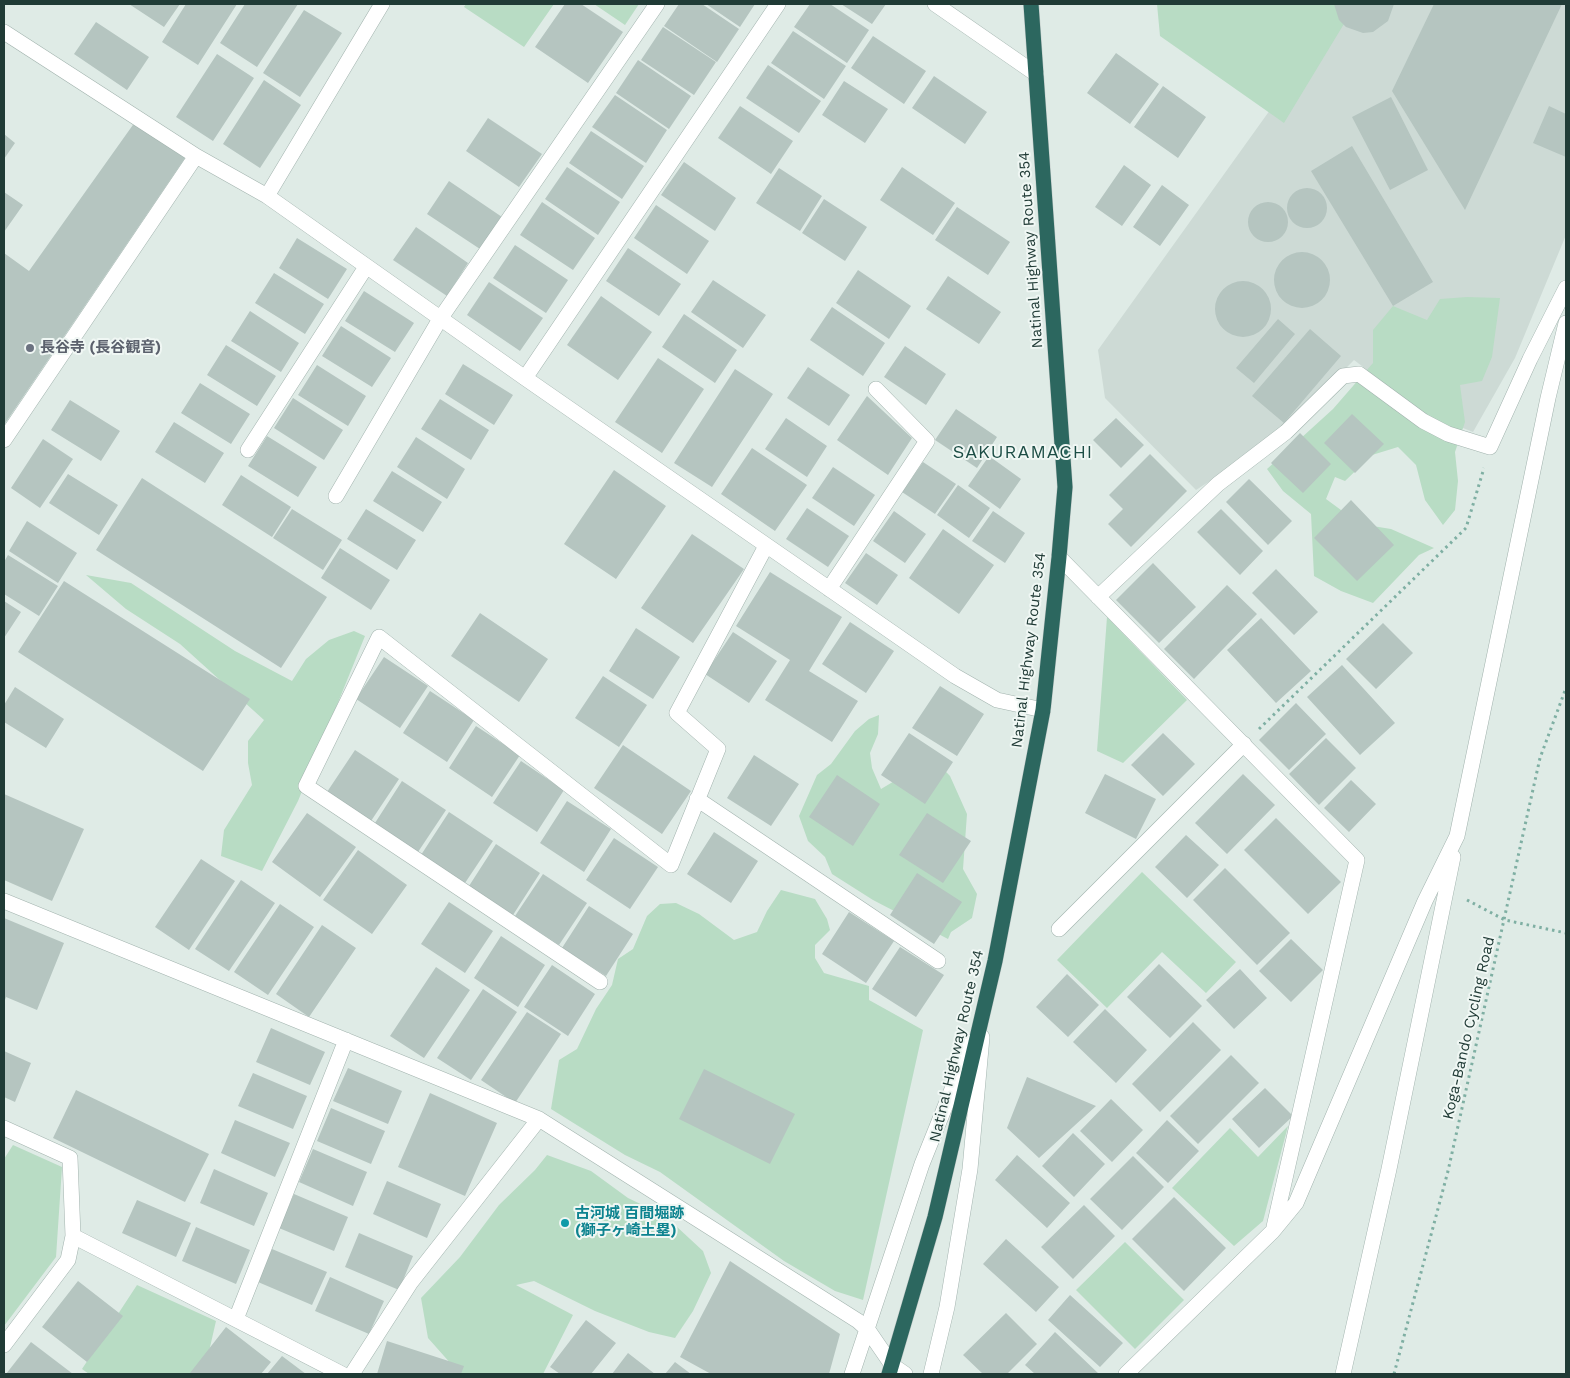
<!DOCTYPE html>
<html>
<head>
<meta charset="utf-8">
<style>
  body { margin:0 }
  #map { position:relative; width:1570px; height:1378px; overflow:hidden; background:#dfebe6; font-family:"Work Sans",sans-serif }
  canvas { display:block }
  .frame { position:absolute; inset:0; border:5px solid #203b36; pointer-events:none }
</style>
</head>
<body>
<div id="map">
<canvas width="1570" height="1378"></canvas>
<div class="frame"></div>
</div>
<script>
const g = document.querySelector('canvas').getContext('2d');
g.lineJoin = 'round';
function fillPath(path, color) { g.fillStyle = color; g.fill(path, 'evenodd'); }
const shape = rows => new Path2D(rows.map(r => 'M' + r).join(''));
function stroke(path, color, width, dash) { g.strokeStyle = color; g.lineWidth = width; g.lineCap = dash ? 'butt' : 'round'; g.setLineDash(dash || []); g.stroke(path); }
function label(font, color, halo, rows, align = 'center') {
  g.font = font + ' "Work Sans","Noto Sans JP",sans-serif'; g.lineWidth = 4; g.setLineDash([]); g.textBaseline = 'middle'; g.strokeStyle = halo; g.fillStyle = color; for (const [text, x, y, turn = 0] of rows) {
    g.save(); g.translate(x, y); g.rotate((+turn || 0) * Math.PI / 180); g.textAlign = isNaN(turn) ? turn : align; if (halo) g.strokeText(text, 0, 0); g.fillText(text, 0, 0); g.restore();
  }
}
fillPath(shape([
  [1346,4,1566,4,1566,235,1515,358,1473,432,1421,411,1354,360,1279,436,1196,490,1105,398,1098,350]
]), '#cddad5');
fillPath(shape([
  [466,4,554,4,524,47,464,7],
  [594,4,639,4,625,25],
  [1157,4,1356,4,1284,123,1160,36],
  [1467,297,1500,298,1492,357,1482,381,1460,385,1465,422,1455,452,1458,481,1455,510,1443,525,1425,500,1416,465,1398,447,1372,455,1345,481,1335,477,1326,499,1360,524,1391,529,1434,548,1419,555,1373,603,1341,591,1314,576,1311,514,1283,491,1267,469,1333,409,1373,363,1373,330,1393,306,1427,320,1440,299],
  [86,575,131,583,235,651,292,681,306,659,329,640,354,631,365,636,298,801,262,871,221,856,224,830,252,785,248,763,248,741,264,720,180,644,126,609],
  [1107,617,1187,700,1123,763,1097,751],
  [879,715,878,734,870,753,872,768,881,789,901,777,925,750,950,776,967,814,963,869,977,894,972,918,951,932,948,939,873,900,832,874,825,857,808,841,799,816,817,775,831,764,855,731,869,719],
  [1142,872,1236,962,1206,993,1162,952,1107,1008,1057,960],
  [781,890,815,899,827,919,830,930,815,945,815,958,824,973,869,986,869,1000,923,1030,863,1300,835,1291,784,1261,660,1172,625,1155,551,1109,559,1060,577,1049,596,1009,612,985,618,959,633,949,647,916,660,904,676,903,699,914,734,940,757,932,767,911],
  [1288,1126,1263,1221,1234,1246,1172,1188,1230,1128,1258,1157],
  [13,1145,62,1167,56,1257,4,1326,4,1159],
  [547,1155,591,1171,628,1198,653,1210,676,1226,703,1251,711,1273,693,1311,675,1338,649,1332,595,1311,534,1281,516,1285,573,1315,543,1374,460,1374,428,1338,421,1298,460,1257,499,1205,535,1170],
  [1125,1242,1184,1300,1135,1349,1076,1290],
  [137,1285,216,1321,205,1369,199,1374,89,1374,82,1369]
]), '#b8dcc4');
fillPath(shape([
  [129,4,180,4,164,27],
  [186,4,237,4,198,65,162,42],
  [245,4,298,4,257,67,220,43],
  [565,4,581,4,623,32,588,83,535,47],
  [679,4,702,4,739,29,717,62,664,26],
  [706,4,755,4,740,27],
  [810,4,830,4,869,30,847,63,794,27],
  [841,4,886,4,872,24],
  [1334,4,1394,4,1388,21,1373,32,1363,33,1346,27,1339,20],
  [1434,4,1562,4,1465,210,1392,91],
  [304,10,342,33,300,97,263,73],
  [96,22,149,57,127,90,74,54],
  [663,27,716,62,694,95,641,60],
  [793,31,846,66,824,99,771,63],
  [873,36,926,71,904,104,851,68],
  [1116,53,1159,84,1130,124,1087,93],
  [217,54,254,78,213,141,176,117],
  [638,60,691,96,669,129,616,93],
  [768,65,821,101,799,133,746,98],
  [934,76,987,112,965,144,912,108],
  [264,80,301,105,260,168,223,144],
  [844,81,888,109,865,143,822,115],
  [1163,86,1206,117,1178,158,1134,127],
  [615,95,667,130,646,163,592,127],
  [1391,97,1428,170,1390,190,1352,117],
  [740,106,793,141,771,174,718,138],
  [1549,106,1566,114,1566,157,1533,143],
  [488,118,542,154,519,187,466,151],
  [135,122,185,158,4,425,4,253,29,271],
  [591,131,644,166,622,199,569,163],
  [4,134,15,143,4,159],
  [1352,146,1433,282,1393,306,1311,171],
  [684,162,736,198,715,231,661,195],
  [1124,165,1151,185,1122,226,1095,207],
  [567,167,620,202,598,235,545,199],
  [902,167,955,203,933,235,880,200],
  [779,168,822,196,800,231,756,203],
  [449,181,502,217,480,249,427,214],
  [1162,185,1189,205,1160,246,1133,227],
  '1287 208a20 20 0 1 1 40 0a20 20 0 1 1-40 0Z',
  [4,192,23,205,4,232],
  [824,199,867,227,845,261,802,233],
  [542,202,595,238,573,270,520,235],
  '1248 222a20 20 0 1 1 40 0a20 20 0 1 1-40 0Z',
  [656,205,709,241,687,274,634,238],
  [957,207,1010,242,988,275,935,240],
  [416,227,468,263,447,296,393,260],
  [297,238,347,269,328,299,279,268],
  [515,245,568,280,546,313,493,278],
  [628,248,681,284,659,316,606,281],
  '1274 280a28 28 0 1 1 56 0a28 28 0 1 1-56 0Z',
  [858,270,911,306,889,339,836,303],
  [274,273,324,304,305,334,255,303],
  [948,276,1001,312,979,344,926,309],
  [713,280,766,315,743,348,691,312],
  '1215 309a28 28 0 1 1 56 0a28 28 0 1 1-56 0Z',
  [489,282,543,318,520,351,467,315],
  [364,291,414,323,395,352,345,321],
  [601,296,652,332,618,380,567,345],
  [832,307,885,343,863,376,810,340],
  [250,311,299,343,281,372,231,341],
  [684,314,737,350,715,383,662,347],
  [1278,319,1295,334,1254,383,1236,368],
  [341,326,391,358,372,387,322,356],
  [1310,329,1341,356,1284,423,1252,396],
  [226,345,276,376,257,406,207,375],
  [905,346,946,374,926,405,884,377],
  [658,358,704,389,662,453,615,422],
  [463,364,513,395,494,425,445,394],
  [317,365,366,396,348,426,298,395],
  [808,367,850,395,829,426,787,398],
  [735,369,773,394,712,487,674,463],
  [200,383,250,414,231,444,181,413],
  [867,396,912,438,888,475,837,440],
  [293,398,343,430,324,460,274,428],
  [440,399,489,430,471,460,421,429],
  [70,400,120,431,101,461,51,430],
  [956,409,997,437,977,468,935,440],
  [1352,414,1384,444,1355,473,1324,443],
  [786,418,827,446,807,477,765,449],
  [1116,418,1144,445,1121,468,1093,440],
  [174,422,224,453,205,483,155,452],
  [1300,433,1331,464,1303,493,1271,463],
  [267,436,317,467,298,497,248,466],
  [416,437,465,469,447,499,397,467],
  [43,439,73,459,40,508,11,488],
  [752,448,807,485,775,531,721,494],
  [1150,454,1187,491,1131,547,1108,524,1123,509,1109,495],
  [989,456,1021,479,1000,509,968,486],
  [923,462,956,484,935,514,902,492],
  [833,467,875,495,854,526,812,498],
  [614,470,666,506,616,579,564,544],
  [392,471,442,502,423,532,373,501],
  [68,474,118,505,99,535,49,503],
  [241,475,291,507,272,537,222,505],
  [142,478,327,597,281,668,96,550],
  [1249,479,1292,521,1268,545,1226,502],
  [958,485,990,508,969,538,937,515],
  [1351,500,1394,545,1357,581,1314,538],
  [807,508,849,536,828,567,786,539],
  [292,509,342,540,323,570,273,538],
  [366,509,416,540,397,570,347,539],
  [1221,509,1263,551,1240,575,1197,532],
  [894,511,926,534,905,563,873,541],
  [993,511,1025,533,1005,563,972,541],
  [27,521,77,553,58,583,9,551],
  [943,529,994,565,959,614,909,578],
  [692,534,744,569,693,643,641,608],
  [340,548,390,580,371,610,321,578],
  [866,553,898,575,877,605,845,583],
  [8,555,58,586,39,616,4,594,4,562],
  [1153,563,1196,607,1159,643,1116,600],
  [1276,569,1318,612,1294,635,1252,593],
  [770,572,842,617,809,671,858,701,832,742,765,700,790,660,736,626],
  [64,581,250,699,203,771,18,652],
  [1227,585,1257,614,1194,679,1164,649],
  [4,601,21,612,4,638],
  [480,613,548,659,519,702,451,656],
  [1261,618,1311,671,1276,703,1227,650],
  [850,622,894,651,866,693,822,664],
  [1383,623,1413,653,1376,689,1346,659],
  [636,628,680,657,653,699,609,671],
  [733,632,777,661,749,703,705,674],
  [384,657,428,686,400,728,356,699],
  [1342,665,1395,723,1360,755,1307,697],
  [603,676,647,705,619,747,575,718],
  [940,686,984,714,957,756,912,728],
  [15,687,64,719,46,748,4,722,4,705],
  [430,691,474,720,447,762,403,733],
  [1296,703,1326,734,1289,770,1259,740],
  [476,726,520,755,492,797,449,768],
  [909,733,953,762,925,804,881,775],
  [1163,733,1195,764,1163,796,1131,765],
  [1326,738,1356,768,1319,805,1289,774],
  [623,745,691,791,662,834,594,788],
  [355,750,399,779,371,821,327,792],
  [754,755,799,784,771,826,727,798],
  [521,761,564,790,537,832,493,803],
  [1105,774,1156,799,1136,839,1085,813],
  [1243,774,1275,805,1227,854,1195,823],
  [837,775,880,804,853,846,809,817],
  [1351,780,1376,804,1349,832,1324,808],
  [402,781,446,810,418,852,375,823],
  [4,794,84,829,52,901,4,880],
  [567,801,611,829,584,872,540,843],
  [449,812,493,841,465,883,421,855],
  [307,813,356,847,320,897,272,862],
  [927,813,971,841,943,883,899,855],
  [1276,818,1341,882,1308,914,1244,850],
  [714,832,758,861,731,903,687,874],
  [1186,835,1219,865,1187,898,1155,867],
  [614,838,658,867,630,909,586,880],
  [496,844,540,873,513,915,469,886],
  [358,850,407,885,372,934,323,900],
  [201,859,235,881,189,950,155,927],
  [1225,868,1290,933,1257,965,1193,900],
  [917,873,962,902,934,944,890,915],
  [543,874,587,903,559,945,515,916],
  [241,880,275,903,229,971,195,949],
  [449,902,493,931,465,973,421,944],
  [280,904,314,927,268,995,234,972],
  [589,906,633,934,606,976,562,948],
  [849,912,894,941,866,983,822,954],
  [4,918,64,943,37,1010,6,997,4,1003],
  [322,925,356,948,309,1017,276,994],
  [501,936,545,965,518,1007,474,978],
  [1291,939,1323,970,1291,1002,1259,971],
  [900,947,944,975,916,1017,872,989],
  [1159,964,1202,1006,1170,1038,1127,997],
  [552,965,595,994,568,1036,524,1007],
  [436,967,470,990,424,1058,390,1036],
  [1240,969,1267,998,1234,1029,1206,1000],
  [1067,974,1099,1005,1068,1037,1036,1007],
  [483,989,517,1012,471,1080,437,1058],
  [1105,1009,1147,1050,1116,1083,1073,1042],
  [527,1012,561,1034,515,1103,481,1080],
  [1193,1022,1221,1050,1160,1112,1132,1084],
  [271,1028,325,1052,310,1085,256,1062],
  [4,1051,31,1063,15,1102,4,1097],
  [1231,1055,1259,1083,1198,1144,1170,1116],
  [348,1068,402,1091,388,1124,333,1101],
  [704,1069,795,1114,770,1164,679,1119],
  [253,1073,307,1096,293,1129,238,1106],
  [1027,1077,1096,1106,1039,1158,1007,1128],
  [1265,1088,1293,1116,1259,1148,1232,1119],
  [76,1090,209,1154,185,1202,53,1138],
  [430,1093,497,1123,465,1196,398,1167],
  [1111,1099,1143,1130,1112,1162,1080,1131],
  [331,1108,385,1131,371,1164,317,1141],
  [235,1120,290,1143,275,1177,221,1153],
  [1167,1120,1199,1151,1168,1183,1136,1153],
  [1073,1133,1105,1164,1074,1197,1042,1166],
  [313,1149,367,1172,353,1206,299,1182],
  [1017,1155,1070,1203,1047,1228,995,1180],
  [1133,1156,1164,1187,1122,1230,1090,1199],
  [214,1169,268,1193,254,1226,200,1203],
  [387,1181,441,1204,427,1238,373,1214],
  [294,1194,348,1217,334,1251,279,1228],
  [1174,1197,1226,1248,1184,1291,1132,1239],
  [137,1200,191,1223,176,1257,122,1233],
  [1084,1205,1115,1236,1073,1279,1041,1247],
  [196,1227,250,1250,236,1284,182,1261],
  [359,1233,413,1256,399,1290,345,1267],
  [1006,1239,1059,1287,1036,1312,983,1264],
  [272,1249,327,1272,312,1305,258,1282],
  [730,1261,840,1334,829,1374,711,1374,680,1357],
  [330,1277,384,1301,369,1334,315,1311],
  [78,1281,123,1316,87,1362,42,1327],
  [1070,1295,1123,1343,1100,1367,1048,1320],
  [1006,1313,1037,1344,1007,1374,983,1374,963,1355],
  [586,1320,616,1343,591,1374,560,1374,550,1367],
  [226,1327,271,1362,261,1374,190,1373],
  [1055,1332,1099,1374,1035,1374,1025,1365],
  [387,1341,464,1366,461,1374,377,1374],
  [31,1342,73,1374,6,1374],
  [628,1353,655,1374,612,1374],
  [282,1356,306,1374,267,1374],
  [675,1362,691,1374,665,1374]
]), '#b5c5c0');
const minor = shape([
  [935,4,1036,74],
  [4,32,196,156,267,196,525,378,955,676,997,700,1043,710],
  [267,196,382,4],
  [525,378,778,4],
  [4,440,196,156],
  [248,450,366,267],
  [336,496,440,319,657,4],
  [1059,557,1357,860,1274,1227],
  [829,589,927,441,876,389],
  [1098,597,1218,484,1286,432,1343,376,1359,374,1423,421,1448,434,1490,447,1530,359,1566,288],
  [697,799,938,961],
  [4,901,539,1119,858,1321,868,1330,892,1365,905,1374],
  [1059,929,1244,744],
  [600,982,306,786,379,637,671,865,718,749,677,713,766,546],
  [4,1128,70,1158,73,1236,342,1374],
  [236,1319,346,1040],
  [4,1345,68,1260,73,1236],
  [352,1374,411,1282,539,1119],
  [852,1374,922,1164,971,1042],
  [931,1374,947,1307,970,1169,982,1037],
  [1126,1374,1273,1231,1296,1203,1425,901,1457,836,1548,398,1566,323],
  [1343,1374,1389,1169,1453,857]
]);
const highway = shape([
  [889,1374,935,1217,995,961,1043,710,1059,557,1065,487,1031,4]
]);
stroke(minor, '#a2b3ae', 16);
stroke(highway, '#c1c8c7', 16);
stroke(shape([
  [1259,729,1466,528,1484,468],
  [1467,900,1505,920,1566,933],
  [1394,1374,1448,1171,1540,758,1566,688]
]), '#7fafa3', 3, [2.5, 4]);
stroke(minor, '#fff', 15);
stroke(highway, '#2c675f', 15);
for (const [x, y, r, color] of [
  [30,348,5,"#6b7280"],
  [565,1223,5,"#0f9aa8"]
]) { const dot = new Path2D(); dot.arc(x, y, r, 0, 2 * Math.PI); g.fillStyle = color; g.fill(dot); stroke(dot, '#f0f7f4', 2); }
label('15px', '#203b36', '#f0f7f4', [
  ["Natinal Highway Route 354",1031,250,-94],
  ["Natinal Highway Route 354",1029,650,-83],
  ["Koga-Bando Cycling Road",1469,1028,-77],
  ["Natinal Highway Route 354",957,1046,-77]
]);
label('bold 15px', '#5b616d', '#f0f7f4', [
  ["長谷寺 (長谷観音)",40,348]
], 'left');
label('bold 15px', '#0d838f', '#f0f7f4', [
  ["古河城 百間堀跡",575,1214],
  ["(獅子ヶ崎土塁)",575,1231]
], 'left');
g.letterSpacing = '1px';
label('18px', '#1c4d45', '#f0f7f4', [
  ["SAKURAMACHI",1023,453]
]);
g.letterSpacing = '0px';
</script>
</body>
</html>
